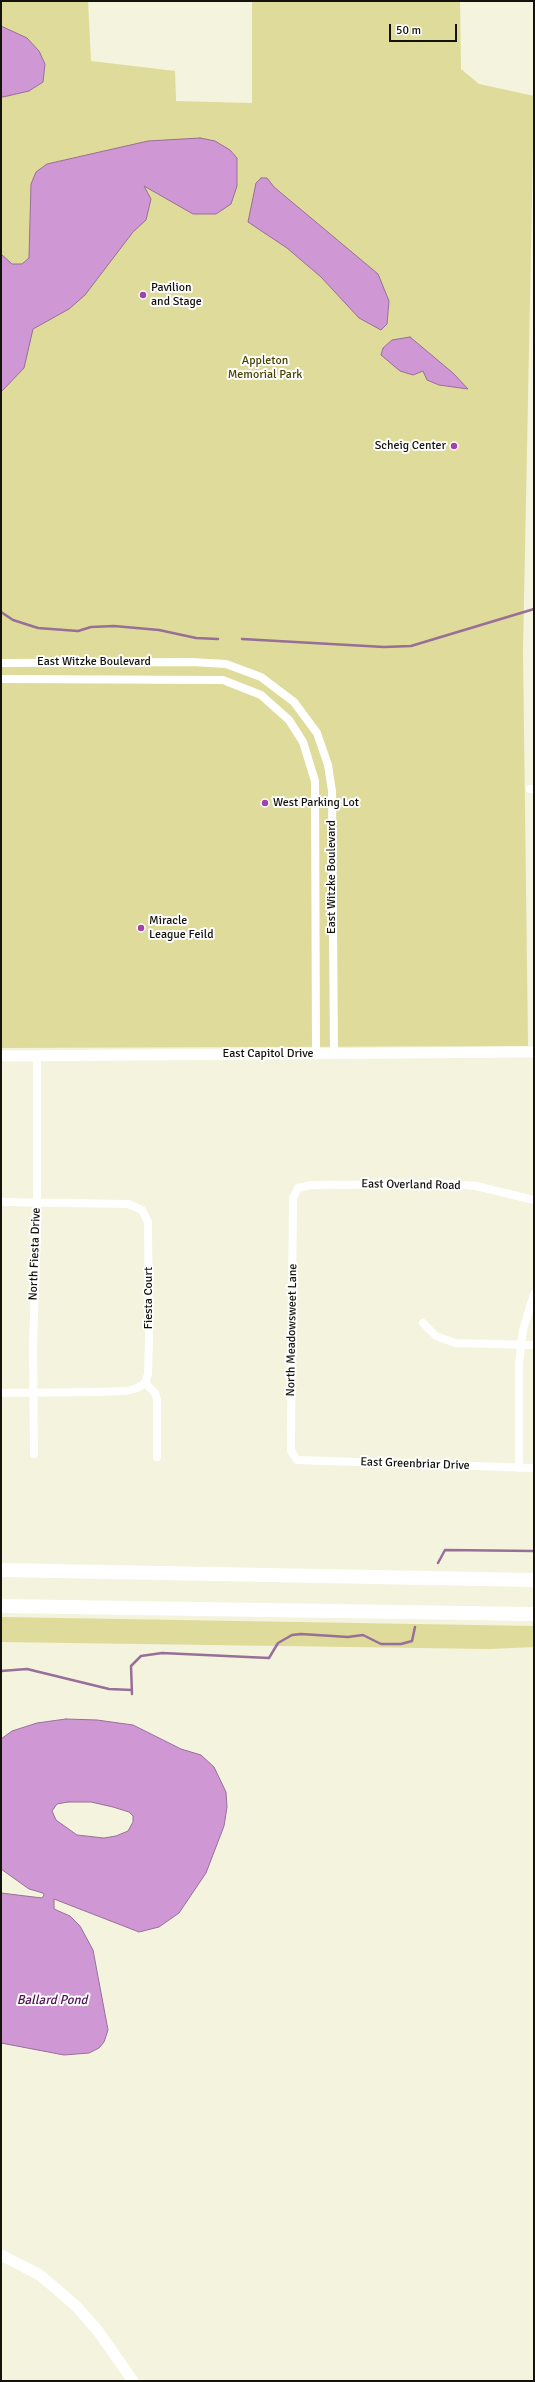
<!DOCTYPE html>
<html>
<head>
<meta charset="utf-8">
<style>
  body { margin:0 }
  #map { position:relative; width:535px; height:2382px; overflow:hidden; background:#f4f3dd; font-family:Signika,sans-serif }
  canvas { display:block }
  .frame { position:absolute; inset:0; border:2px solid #13120b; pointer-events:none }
  .scale { position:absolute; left:389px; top:24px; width:68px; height:18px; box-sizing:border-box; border:2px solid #13120b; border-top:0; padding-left:5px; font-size:12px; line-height:14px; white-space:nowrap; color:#13120b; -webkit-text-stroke:3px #fff; paint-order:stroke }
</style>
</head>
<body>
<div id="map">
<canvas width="535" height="2382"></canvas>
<div class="frame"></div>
<div class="scale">50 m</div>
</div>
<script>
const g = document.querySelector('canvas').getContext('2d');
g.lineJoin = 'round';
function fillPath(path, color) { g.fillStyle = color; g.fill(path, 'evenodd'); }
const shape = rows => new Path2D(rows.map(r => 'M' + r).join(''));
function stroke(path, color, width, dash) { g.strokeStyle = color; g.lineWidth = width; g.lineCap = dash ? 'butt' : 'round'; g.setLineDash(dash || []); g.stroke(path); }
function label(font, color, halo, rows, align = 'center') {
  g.font = font + ' Signika,sans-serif'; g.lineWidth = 4; g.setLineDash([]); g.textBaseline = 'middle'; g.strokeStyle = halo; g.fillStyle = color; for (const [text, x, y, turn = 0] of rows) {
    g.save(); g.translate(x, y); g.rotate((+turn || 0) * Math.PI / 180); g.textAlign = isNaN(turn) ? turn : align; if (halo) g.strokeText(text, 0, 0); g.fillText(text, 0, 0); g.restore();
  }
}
fillPath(shape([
  [1,1,88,1,91,61,175,71,176,101,252,103,252,1,460,1,461,69,479,84,534,96,523,650,528,1046,1,1048],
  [1,1617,534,1626,534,1647,490,1649,1,1642]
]), '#dfdb9a');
const water = shape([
  [1,26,27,38,39,51,45,64,43,82,29,91,3,97,1,96,1,26],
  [200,138,215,141,230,150,237,158,237,186,231,204,216,214,193,214,144,186,151,199,146,220,133,232,85,295,69,309,33,329,24,368,1,392,1,254,12,264,22,264,29,258,31,184,36,172,47,164,148,141,200,138],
  [261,178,267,178,274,187,378,274,389,301,387,324,381,330,359,318,321,277,287,248,248,222,256,183,261,178],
  [410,337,453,373,468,389,439,385,427,380,423,371,413,375,400,371,381,355,383,348,392,340,410,337],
  [66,1719,97,1720,133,1725,181,1749,201,1755,214,1767,226,1792,227,1807,224,1826,206,1873,179,1913,159,1927,139,1932,54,1899,54,1909,70,1916,80,1926,93,1950,108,2030,104,2042,99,2048,89,2053,64,2055,1,2043,1,1893,42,1898,44,1895,43,1893,29,1889,1,1869,1,1739,12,1731,37,1723,66,1719],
  [68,1802,91,1802,113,1807,129,1812,133,1816,133,1822,128,1831,116,1836,104,1838,77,1835,56,1820,52,1811,57,1804,68,1802]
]);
fillPath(water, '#d097d5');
stroke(water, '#976f98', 1);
stroke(shape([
  [1,612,13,620,38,628,78,631,91,627,114,626,159,630,196,638,218,639],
  [242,639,384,647,411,646,534,609],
  [438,1563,445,1550,534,1551],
  [1,1671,27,1669,109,1689,132,1690],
  [132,1694,131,1666,141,1656,162,1653,269,1658,278,1643,292,1635,301,1634,348,1637,363,1635,381,1644,401,1644,412,1641,415,1627]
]), '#976f98', 2.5);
stroke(shape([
  [1,663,192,662,226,664,261,677,294,702,317,733,328,765,332,791,334,1054],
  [1,679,223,680,261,695,289,720,303,742,315,781,316,1054],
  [530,789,534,789],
  [534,1200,476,1186,452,1184,311,1185,298,1188,293,1198,291,1439,291,1451,297,1460,534,1468],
  [1,1202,128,1204,142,1210,148,1222,149,1341,148,1374,145,1383,137,1388,126,1391,94,1392,1,1393],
  [423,1323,436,1336,455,1343,534,1345],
  [145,1383,155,1393,157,1400,157,1457],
  [34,1454,33,1346,37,1228,37,1055],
  [519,1468,519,1363,523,1330,534,1294]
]), '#fff', 8);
stroke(shape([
  [1,1056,534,1052],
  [1,2255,40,2275,76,2306,98,2331,133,2381]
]), '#fff', 11);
stroke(shape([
  [1,1570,534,1580],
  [1,1606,534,1614]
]), '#fff', 14);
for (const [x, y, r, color] of [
  [143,295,4,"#a243ac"],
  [454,446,4,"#a243ac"],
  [265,803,4,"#a243ac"],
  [141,928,4,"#a243ac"]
]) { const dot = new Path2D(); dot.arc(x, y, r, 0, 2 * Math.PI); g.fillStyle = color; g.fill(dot); stroke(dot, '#fff', 1.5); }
label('12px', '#13120b', '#fff', [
  ["Pavilion",151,288],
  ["and Stage",151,302],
  ["Scheig Center",446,446,"right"],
  ["West Parking Lot",273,803],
  ["Miracle",149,921],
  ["League Feild",149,935]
], 'left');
label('12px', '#494400', '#fff', [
  ["Appleton",265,361],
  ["Memorial Park",265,375]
]);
label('12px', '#13120b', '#fff', [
  ["East Witzke Boulevard",94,662],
  ["East Witzke Boulevard",332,877,-90],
  ["East Capitol Drive",268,1054],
  ["East Overland Road",411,1185,1],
  ["North Fiesta Drive",35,1254,-88],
  ["Fiesta Court",149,1298,-90],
  ["North Meadowsweet Lane",292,1330,-89],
  ["East Greenbriar Drive",415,1464,2]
]);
label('italic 13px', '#530e5b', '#fff', [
  ["Ballard Pond",52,2001]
]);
</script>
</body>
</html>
